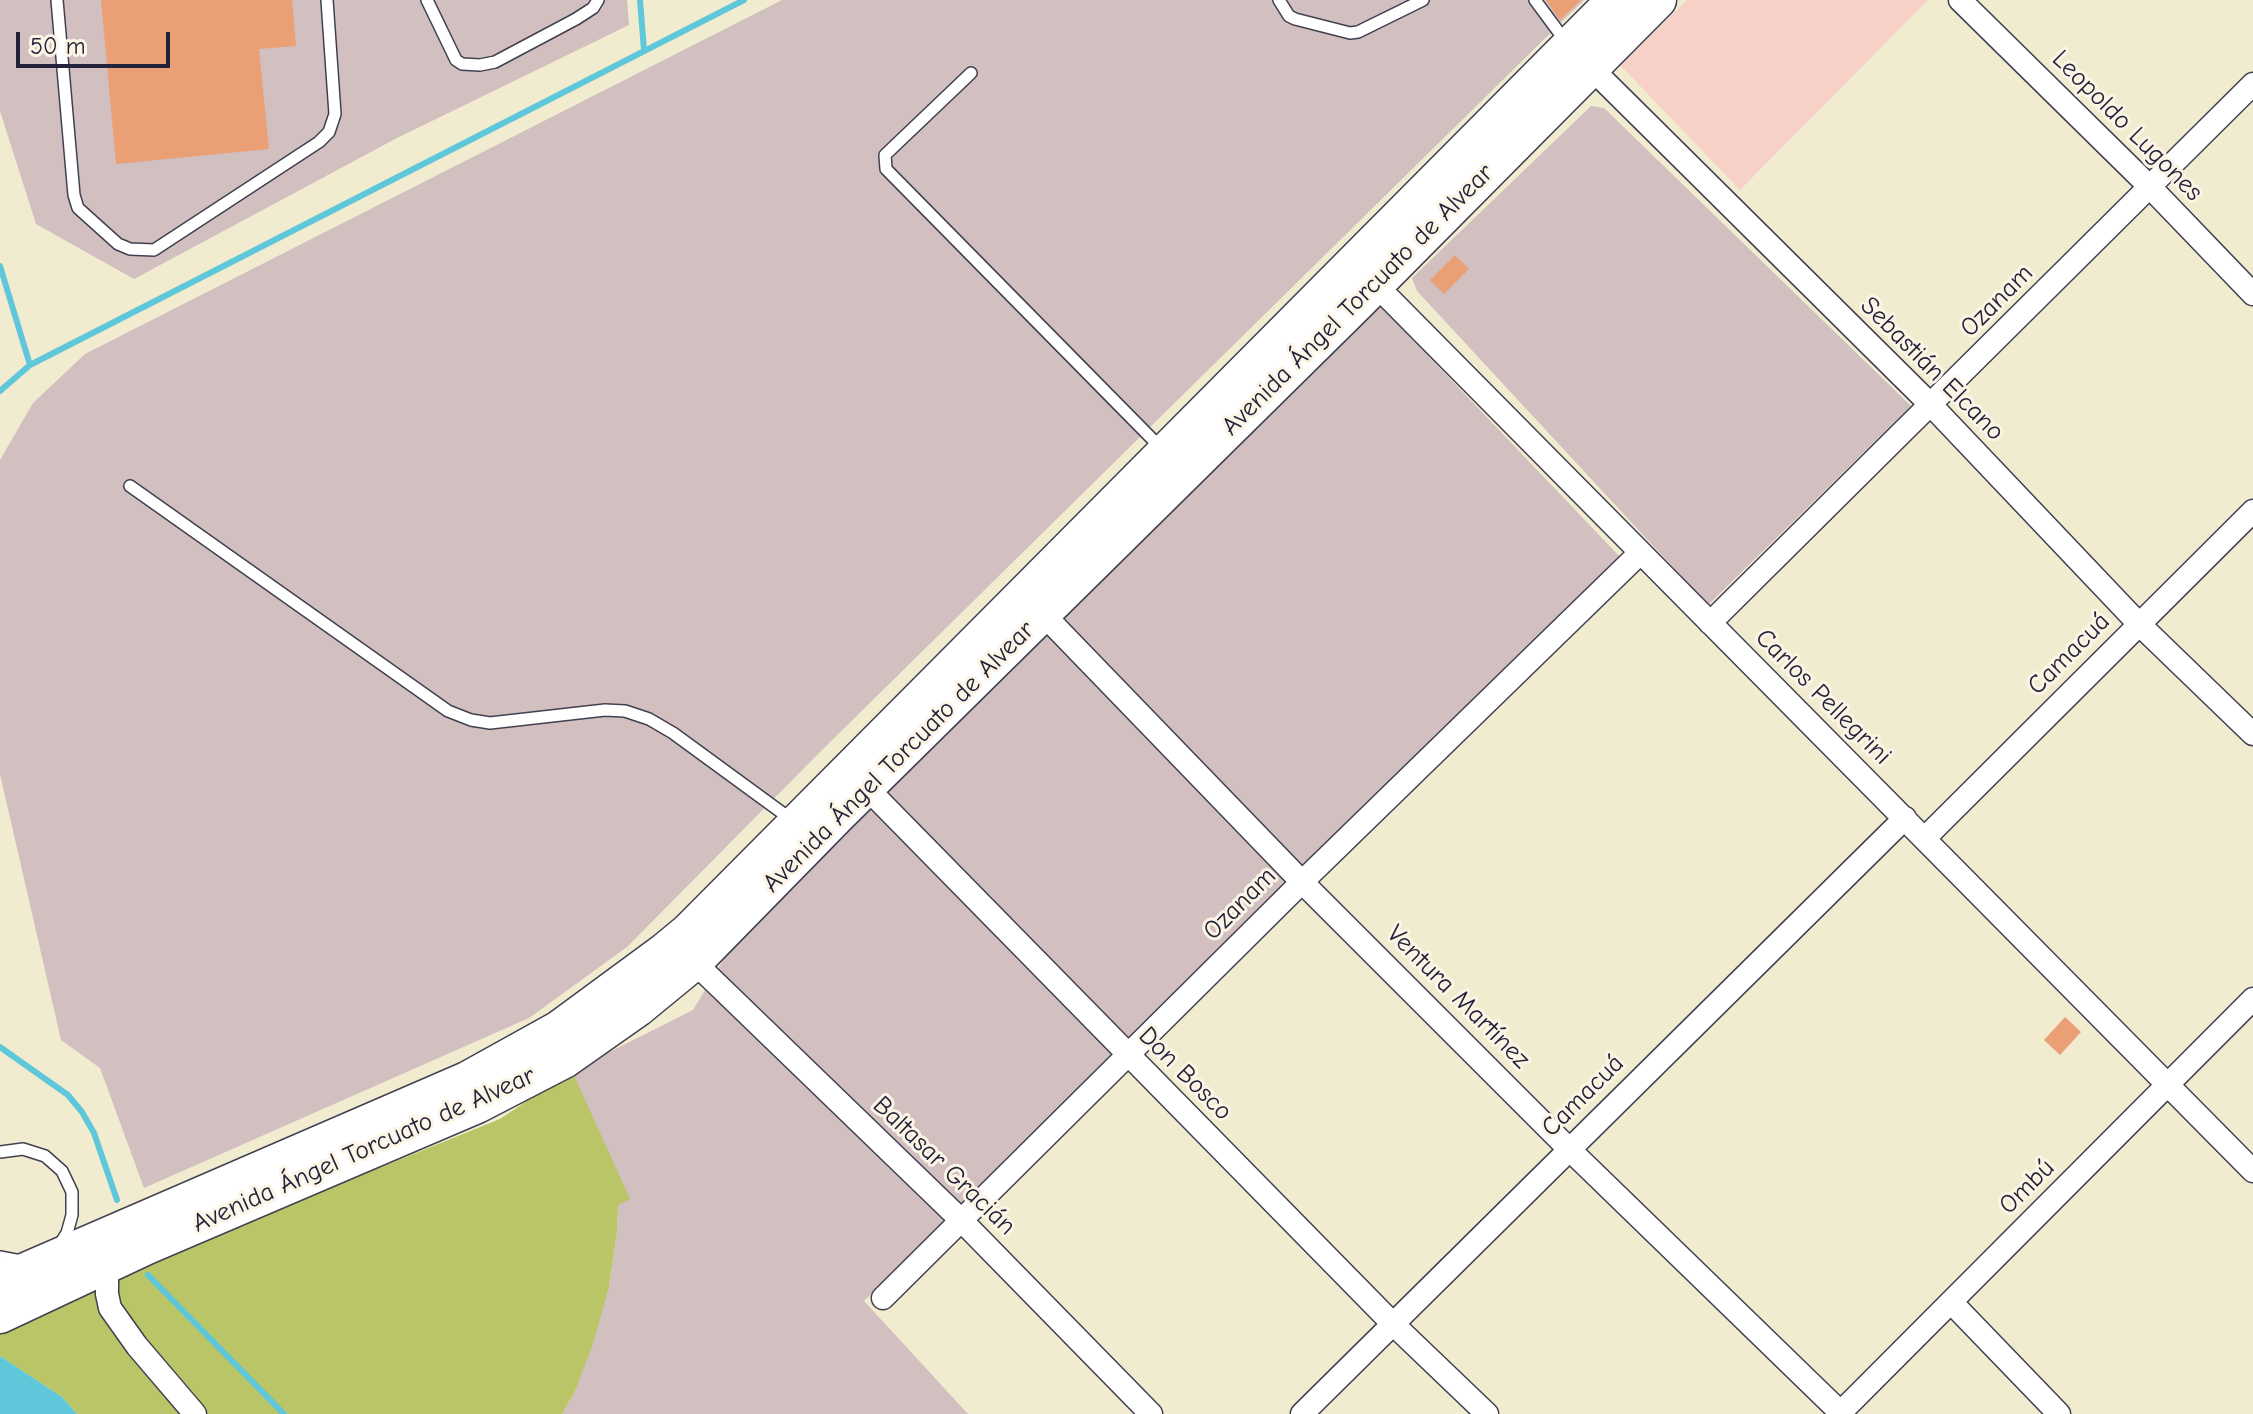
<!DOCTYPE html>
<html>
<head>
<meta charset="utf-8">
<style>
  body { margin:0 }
  #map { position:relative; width:2253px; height:1414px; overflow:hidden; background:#f1ebd0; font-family:"Comic Neue",sans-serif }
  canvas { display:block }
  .scale { position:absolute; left:16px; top:32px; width:154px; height:36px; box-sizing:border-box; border:4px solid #22223b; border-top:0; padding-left:10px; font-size:24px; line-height:28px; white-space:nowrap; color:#22223b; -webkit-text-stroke:6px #fcf5e5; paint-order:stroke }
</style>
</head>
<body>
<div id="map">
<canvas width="2253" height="1414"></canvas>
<div class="scale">50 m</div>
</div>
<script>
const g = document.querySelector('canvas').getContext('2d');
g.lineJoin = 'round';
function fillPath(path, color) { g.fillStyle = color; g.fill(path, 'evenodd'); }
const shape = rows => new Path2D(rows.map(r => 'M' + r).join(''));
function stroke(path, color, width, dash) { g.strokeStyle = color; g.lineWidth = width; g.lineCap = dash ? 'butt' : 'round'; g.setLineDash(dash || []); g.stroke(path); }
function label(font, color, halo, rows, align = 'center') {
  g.font = font + ' "Comic Neue",sans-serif'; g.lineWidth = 6; g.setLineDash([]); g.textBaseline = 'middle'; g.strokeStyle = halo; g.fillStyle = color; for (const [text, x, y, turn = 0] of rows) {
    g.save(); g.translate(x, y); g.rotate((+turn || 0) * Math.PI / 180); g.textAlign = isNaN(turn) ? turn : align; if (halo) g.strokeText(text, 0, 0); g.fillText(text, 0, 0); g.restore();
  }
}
fillPath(shape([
  [1687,0,1928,0,1740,190,1620,65]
]), '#f7d1c8');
fillPath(shape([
  [0,0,627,0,629,25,397,138,134,279,36,224,0,111],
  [782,0,1584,0,822,750,627,947,529,1018,144,1188,100,1068,61,1040,0,774,0,460,33,403,85,354],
  [1591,106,1604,108,1911,406,1708,605,1417,291,1412,278],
  [1376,301,1620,557,864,1301,968,1414,562,1414,575,1391,609,1287,617,1232,618,1205,572,1071,693,1010,731,947]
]), '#d2bfc0');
fillPath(shape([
  [572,1071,630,1199,618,1205,617,1232,609,1287,593,1344,575,1391,562,1414,77,1414,62,1397,0,1356,0,1334,127,1270,500,1119]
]), '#b9c567');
fillPath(shape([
  [0,1356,62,1397,77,1414,0,1414]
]), '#5ec7da');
stroke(shape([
  [640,0,644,50],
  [0,266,30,365],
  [0,391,30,365,744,0],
  [0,1047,68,1095,82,1112,94,1133,117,1200],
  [148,1275,284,1414]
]), '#5ec7da', 6);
fillPath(shape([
  [101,0,292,0,296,46,259,49,269,149,116,164],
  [1546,0,1581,0,1560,20],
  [1455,255,1469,269,1444,294,1430,280],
  [2065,1017,2081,1032,2060,1055,2044,1040]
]), '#eb9f75');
const service = shape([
  [57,0,74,195,78,208,118,244,130,249,154,250,319,142,329,132,335,114,327,0],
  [427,0,456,60,462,64,480,65,495,62,576,19,593,8,598,0],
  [1279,0,1289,16,1295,19,1350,33,1358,32,1423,0],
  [1535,0,1566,42],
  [971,73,885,155,886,169,1162,449],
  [130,486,448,711,471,720,490,723,605,710,625,711,649,719,673,733,792,820],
  [0,1152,23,1149,45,1156,62,1171,72,1192,72,1215,67,1233,60,1244],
  [0,1257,21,1261]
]);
const minor = shape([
  [1960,0,2150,187,2253,294],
  [1583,60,1932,406,2139,624,2253,734],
  [1367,276,2253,1171],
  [1043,614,1302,882,1569,1149,1841,1413],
  [1710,623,2253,84],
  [857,778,1393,1324,1487,1414],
  [1925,838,2253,511],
  [694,962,962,1221,1151,1414],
  [107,1264,107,1294,110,1308,137,1346,195,1414],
  [883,1298,1302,882,1640,553],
  [1951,1302,2059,1414],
  [1302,1414,1905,818],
  [1839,1414,2253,999]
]);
const primary = shape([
  [0,1282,467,1080,559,1029,665,951,688,932,1615,0],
  [0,1315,147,1246,477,1105,564,1060,638,1008,694,962,838,815,1359,301,1658,0]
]);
stroke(service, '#414051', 14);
stroke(minor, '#414051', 25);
stroke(primary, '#414051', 39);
stroke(service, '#fff', 11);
stroke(minor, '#fff', 22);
stroke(primary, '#fff', 36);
label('26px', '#22223b', '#fcf5e5', [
  ["Leopoldo Lugones",2127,126,45],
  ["Avenida Ángel Torcuato de Alvear",1358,300,-45],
  ["Ozanam",1997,301,-45],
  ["Sebastián Elcano",1932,369,45],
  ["Camacuá",2069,654,-45],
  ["Carlos Pellegrini",1823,697,45],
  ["Avenida Ángel Torcuato de Alvear",899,757,-45],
  ["Ozanam",1240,904,-45],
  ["Ventura Martínez",1458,997,45],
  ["Don Bosco",1185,1074,45],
  ["Camacuá",1583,1096,-45],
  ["Avenida Ángel Torcuato de Alvear",364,1150,-24],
  ["Baltasar Gracián",944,1166,44],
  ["Ombú",2027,1187,-45]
]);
</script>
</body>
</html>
